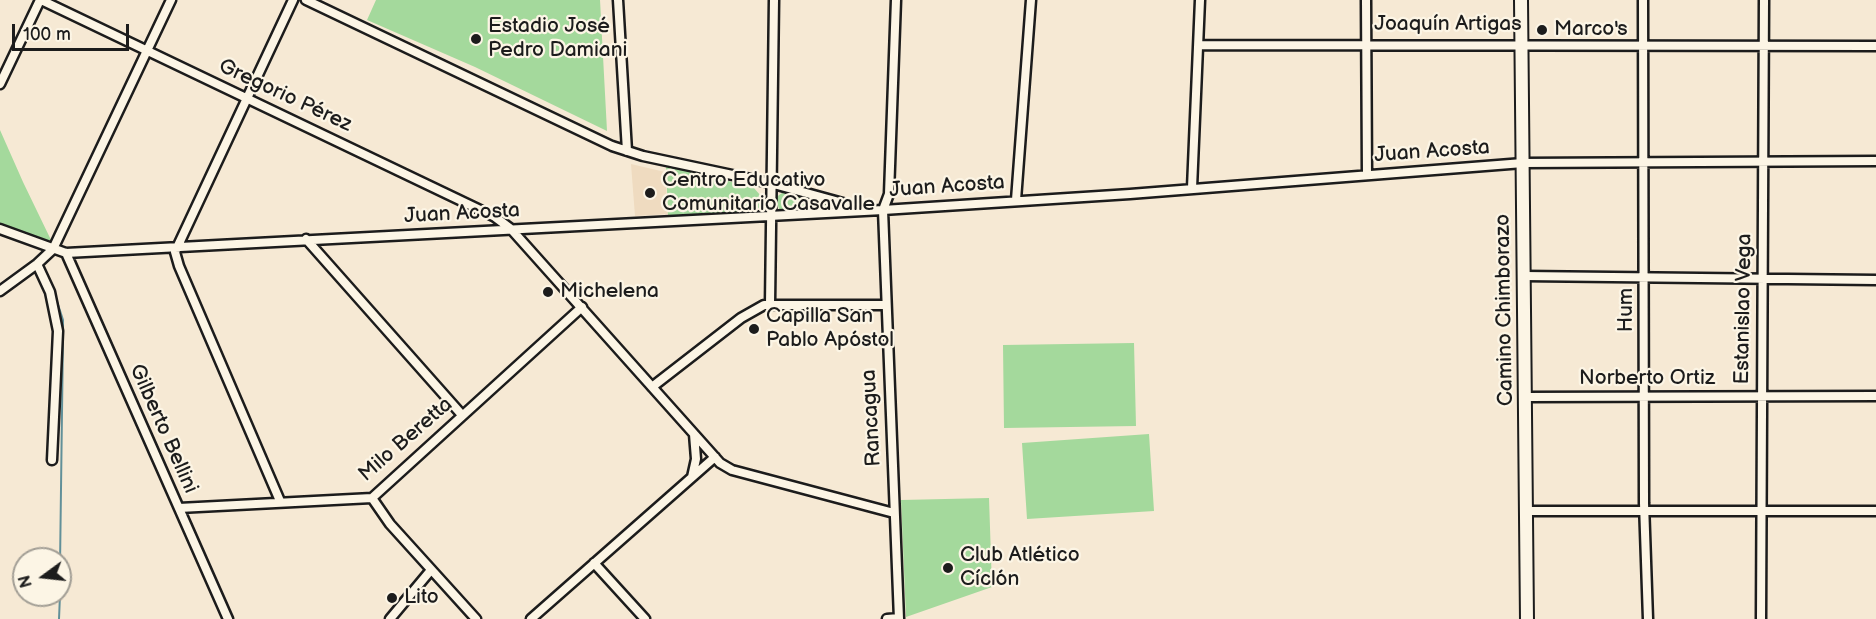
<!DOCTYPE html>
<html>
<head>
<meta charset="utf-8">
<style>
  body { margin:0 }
  #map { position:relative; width:1876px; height:619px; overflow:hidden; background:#f6e9d4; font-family:"Balsamiq Sans",sans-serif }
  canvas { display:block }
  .north { position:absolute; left:12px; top:547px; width:60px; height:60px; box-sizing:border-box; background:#fcf5e5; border:2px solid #a29e95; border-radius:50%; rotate:255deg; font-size:16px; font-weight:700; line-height:24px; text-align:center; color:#1c1c1c }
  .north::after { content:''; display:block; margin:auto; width:21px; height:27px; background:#1c1c1c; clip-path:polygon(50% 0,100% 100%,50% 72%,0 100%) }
  .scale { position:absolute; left:12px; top:24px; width:117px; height:27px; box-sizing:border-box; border:3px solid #1c1c1c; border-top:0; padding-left:8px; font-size:18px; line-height:21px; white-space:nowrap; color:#1c1c1c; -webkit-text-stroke:4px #fcf5e5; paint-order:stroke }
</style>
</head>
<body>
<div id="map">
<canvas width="1876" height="619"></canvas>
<div class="north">N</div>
<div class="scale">100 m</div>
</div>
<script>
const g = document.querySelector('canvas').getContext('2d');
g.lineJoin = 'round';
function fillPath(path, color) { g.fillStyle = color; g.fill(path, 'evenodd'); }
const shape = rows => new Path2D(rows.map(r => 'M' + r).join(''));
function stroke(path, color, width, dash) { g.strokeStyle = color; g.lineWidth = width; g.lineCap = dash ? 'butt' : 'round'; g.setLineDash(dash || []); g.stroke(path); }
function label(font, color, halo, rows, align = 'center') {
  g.font = font + ' "Balsamiq Sans",sans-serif'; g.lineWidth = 4.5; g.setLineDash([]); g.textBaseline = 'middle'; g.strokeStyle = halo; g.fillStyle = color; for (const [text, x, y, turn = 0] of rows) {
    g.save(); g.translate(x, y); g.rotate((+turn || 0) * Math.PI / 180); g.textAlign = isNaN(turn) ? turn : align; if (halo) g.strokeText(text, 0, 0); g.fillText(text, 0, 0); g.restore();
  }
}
fillPath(shape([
  [631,164,665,172,668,214,635,216]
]), '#efdbc0');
fillPath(shape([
  [376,0,600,0,607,131,475,67,367,20],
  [0,130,23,182,51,240,44,240,0,225],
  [666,166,753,187,761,196,761,206,752,213,668,216],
  [782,193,826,203,828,206,825,209,780,211,775,198],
  [1134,343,1136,426,1004,428,1003,345],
  [1149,434,1154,511,1027,519,1022,443],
  [989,498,992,587,906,617,901,500]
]), '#a4d99c');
stroke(shape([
  [54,292,63,320,63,335,60,566],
  [59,619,60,595]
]), '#619099', 2);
const street = shape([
  [41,0,495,217,511,229,720,463,732,470,894,513],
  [306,0,612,146,643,156,770,183,861,208],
  [618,0,627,151],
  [896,0,889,194,883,210,899,619],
  [1366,0,1367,175],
  [1643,0,1644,503,1648,619],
  [1199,45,1876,46],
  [0,84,40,0],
  [1192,188,1200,0],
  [1016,200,1031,0],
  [0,229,66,253,883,210,1130,194,1523,163,1876,161],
  [306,239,462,415],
  [66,253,228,619],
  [37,264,50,292,58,331,52,460],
  [1524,276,1876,280],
  [0,291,37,264,53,249,171,0],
  [770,304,774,0],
  [652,387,741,318,764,305,885,305],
  [1526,397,1876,396],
  [692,477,696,459,694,434],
  [372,498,390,524,476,619],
  [280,501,179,266,175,252,293,0],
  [179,508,372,498,582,307],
  [1526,511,1876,511],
  [594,563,645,619],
  [390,619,431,570],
  [531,619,715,457],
  [887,619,899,618],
  [1761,619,1764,0]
]);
const secondary = shape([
  [1521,0,1527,619]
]);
stroke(street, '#1c1c1c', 13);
stroke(secondary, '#1c1c1c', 16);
stroke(street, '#fcf5e5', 8);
stroke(secondary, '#fcf5e5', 12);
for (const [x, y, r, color] of [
  [1542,30,6,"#1c1c1c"],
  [476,39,6,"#1c1c1c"],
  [650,193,6,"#1c1c1c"],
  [548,292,6,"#1c1c1c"],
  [754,329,6,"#1c1c1c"],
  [948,568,6,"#1c1c1c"],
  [392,598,6,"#1c1c1c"]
]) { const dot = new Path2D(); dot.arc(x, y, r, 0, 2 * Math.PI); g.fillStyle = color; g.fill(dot); stroke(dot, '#fcf5e5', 2); }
label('21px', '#1c1c1c', '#fcf5e5', [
  ["Joaquín Artigas",1448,25],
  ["Gregorio Pérez",285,96,25],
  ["Juan Acosta",1432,152,-4],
  ["Juan Acosta",947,187,-4],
  ["Juan Acosta",462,214,-3],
  ["Estanislao Vega",1744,309,-89],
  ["Camino Chimborazo",1505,310,-91],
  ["Hum",1627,310,-90],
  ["Norberto Ortiz",1647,379],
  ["Rancagua",872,418,-93],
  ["Gilberto Bellini",163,429,66],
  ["Milo Beretta",406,440,-41]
]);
label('21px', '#1c1c1c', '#fcf5e5', [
  ["Estadio José",488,27],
  ["Pedro Damiani",488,51],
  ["Marco's",1554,30],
  ["Centro Educativo",662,181],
  ["Comunitario Casavalle",662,205],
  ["Michelena",560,292],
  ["Capilla San",766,317],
  ["Pablo Apóstol",766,341],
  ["Club Atlético",960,556],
  ["Cíclón",960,580],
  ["Lito",404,598]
], 'left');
</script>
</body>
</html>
